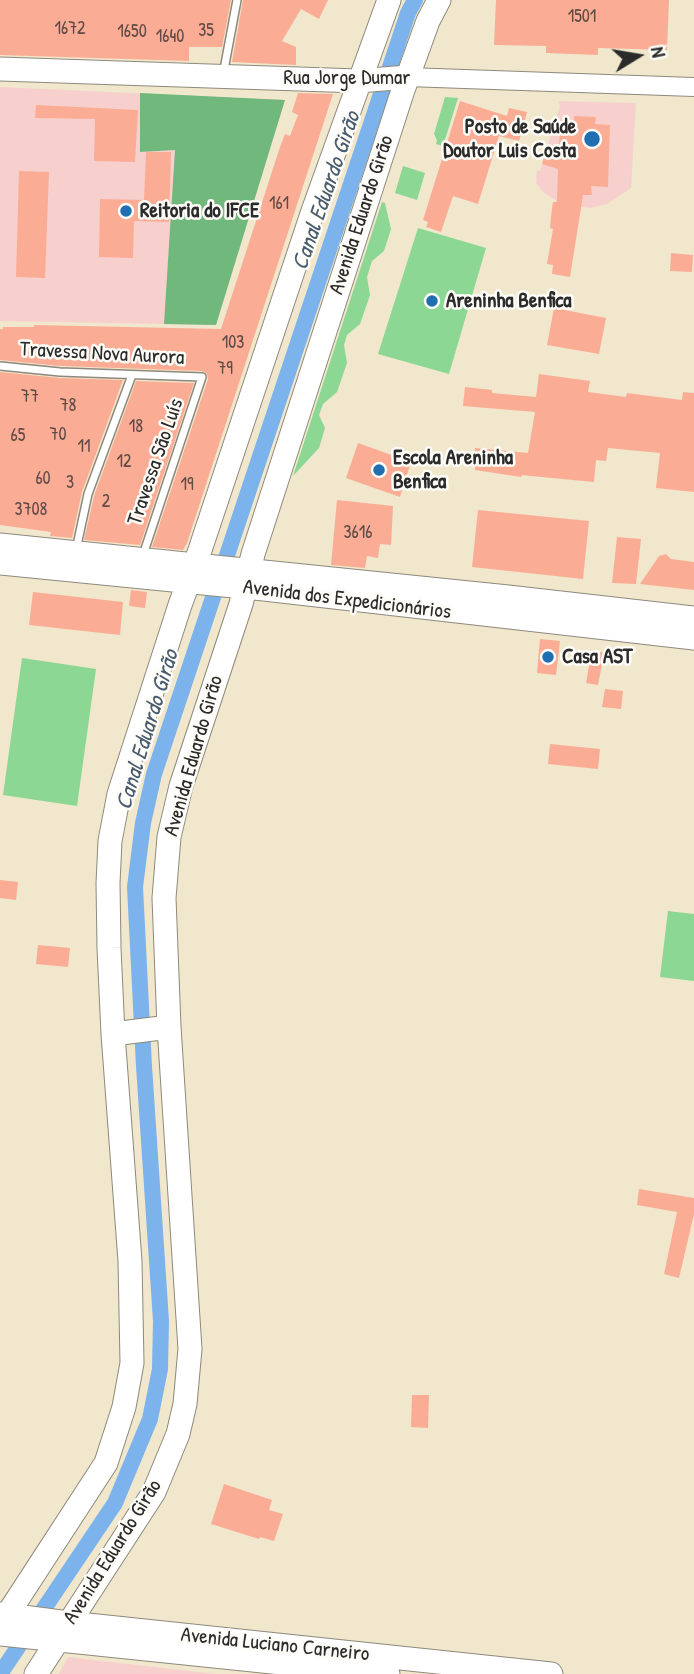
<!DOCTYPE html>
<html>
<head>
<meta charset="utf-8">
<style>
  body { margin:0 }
  #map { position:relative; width:694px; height:1674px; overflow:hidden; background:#f0e7cc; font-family:"Patrick Hand",sans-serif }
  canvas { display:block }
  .north { position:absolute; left:603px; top:21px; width:70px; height:70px; -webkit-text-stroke:5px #fdfcf7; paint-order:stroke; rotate:79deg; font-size:19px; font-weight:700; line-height:28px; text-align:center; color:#2b2b2b }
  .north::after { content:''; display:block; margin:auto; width:24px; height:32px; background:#2b2b2b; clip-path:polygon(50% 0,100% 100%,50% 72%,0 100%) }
</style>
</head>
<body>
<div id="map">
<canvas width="694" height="1674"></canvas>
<div class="north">N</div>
</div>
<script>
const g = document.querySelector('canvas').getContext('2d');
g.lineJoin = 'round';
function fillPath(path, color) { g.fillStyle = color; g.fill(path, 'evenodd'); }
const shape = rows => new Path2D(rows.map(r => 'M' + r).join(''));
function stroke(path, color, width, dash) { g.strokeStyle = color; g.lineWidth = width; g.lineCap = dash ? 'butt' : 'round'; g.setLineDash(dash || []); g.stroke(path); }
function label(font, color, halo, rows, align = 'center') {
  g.font = font + ' "Patrick Hand",sans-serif'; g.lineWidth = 5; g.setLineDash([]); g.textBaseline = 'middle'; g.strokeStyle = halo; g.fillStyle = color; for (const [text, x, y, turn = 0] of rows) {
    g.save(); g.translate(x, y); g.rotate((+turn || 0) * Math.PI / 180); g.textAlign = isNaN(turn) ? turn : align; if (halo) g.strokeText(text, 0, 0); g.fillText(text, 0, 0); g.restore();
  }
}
fillPath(shape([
  [0,87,285,100,216,325,0,321],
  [558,101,636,103,631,188,607,204,590,208,560,204,542,191,536,183,537,178,536,177,537,171,540,171,560,106],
  [68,1657,215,1674,59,1674]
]), '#f7d0cd');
fillPath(shape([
  [445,97,458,98,443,146,436,144,437,140,434,134],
  [403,166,425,173,417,200,395,193],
  [382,202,385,203,391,229,384,251,372,261,367,277,370,295,360,324,347,335,344,345,347,363,337,392,323,404,319,415,325,428,319,448,293,476],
  [418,228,486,248,449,374,378,354],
  [22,658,96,669,77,806,3,795],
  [668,911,694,914,694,981,660,977]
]), '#8cd793');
fillPath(shape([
  [140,93,285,100,216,325,164,324,175,150,140,152]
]), '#71b87d');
stroke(shape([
  [0,1674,115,1503,150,1419,160,1369,161,1321,144,1066,135,887,143,823,154,774,408,13,415,0]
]), '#7db3ec', 16);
fillPath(shape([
  [0,0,231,0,222,47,189,47,189,61,0,55],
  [243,0,328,0,319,19,301,9,282,41,296,47,296,65,232,62],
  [496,0,669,0,667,50,598,48,598,55,546,53,546,46,494,45],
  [298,93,333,94,187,543,183,550,152,547,208,379,207,374,202,371,60,366,0,360,0,329,3,329,3,327,34,327,34,325,221,329,279,150,285,134,290,136,298,115,292,112],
  [460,101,507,116,509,108,527,112,519,141,499,136,478,204,453,196,441,232,426,227,428,222,423,220],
  [36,105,138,110,135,162,94,161,95,119,35,118],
  [574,116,596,117,595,124,610,125,608,187,591,186,592,195,583,195,570,277,552,274,553,265,547,264,553,229,550,228,551,216,553,202,557,202,558,169,542,164,547,146,559,150,560,123,574,124],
  [146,152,171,152,169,222,134,221,133,258,99,257,100,199,144,200],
  [19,171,49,172,45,278,16,277],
  [671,253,693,255,692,272,670,271],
  [554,308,606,318,599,354,547,345],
  [0,372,60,378,123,380,82,492,72,538,50,536,51,532,0,525],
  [539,374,590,381,588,392,626,397,627,393,682,400,683,392,694,393,694,492,656,488,660,453,608,448,606,461,596,460,594,482,531,476,522,475,521,477,475,470,475,448,528,453,535,412,463,406,465,387,492,390,492,393,536,397],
  [136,381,194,383,140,545,84,540,94,496],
  [358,443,411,462,400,497,346,478],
  [337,500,393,506,391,545,380,544,378,558,367,556,365,568,331,565],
  [478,510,589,521,583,579,472,567],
  [617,537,641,539,636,584,612,583],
  [666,554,671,559,694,562,694,590,640,584,659,556],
  [131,590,147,592,145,608,129,606],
  [33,592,123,602,120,635,29,625],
  [540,639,560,641,556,675,537,673],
  [592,650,604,653,598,685,586,683],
  [605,689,623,691,621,709,602,707],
  [550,744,600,749,598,769,548,764],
  [0,880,18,882,16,900,0,898],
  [38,945,70,948,68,967,36,964],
  [639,1189,694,1198,694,1214,679,1278,664,1274,677,1212,637,1205],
  [412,1395,429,1395,428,1428,411,1427],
  [224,1484,272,1500,269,1510,283,1514,274,1541,260,1537,259,1539,211,1524]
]), '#fbac95');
const service = shape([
  [223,75,237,0],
  [0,366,60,372,202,377,143,555],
  [76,550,88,494,132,375]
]);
const tertiary = shape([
  [407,77,694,87]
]);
const primary = shape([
  [0,69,359,81,407,77],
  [0,545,508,597,694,618],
  [0,563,264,589,694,638],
  [113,1034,169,1027],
  [0,1614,69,1623,551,1674],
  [0,1626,106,1463,124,1407,132,1363,130,1261,113,1034,109,948,108,883,110,841,119,794,180,605,200,550,313,211,389,0],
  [0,1634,388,1674],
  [36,1674,154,1492,178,1434,185,1404,190,1349,169,1027,164,898,169,837,181,786,241,604,253,554,403,90,428,21,439,0]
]);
stroke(service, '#8e897c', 10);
stroke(tertiary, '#8e897c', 20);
stroke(primary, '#8e897c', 25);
stroke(service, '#fff', 7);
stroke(tertiary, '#fff', 18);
stroke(primary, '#fff', 23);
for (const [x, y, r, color] of [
  [592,139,9,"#1f6fb2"],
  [126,211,7,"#1f6fb2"],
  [432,301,7,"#1f6fb2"],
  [379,470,7,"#1f6fb2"],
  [548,657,7,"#1f6fb2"]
]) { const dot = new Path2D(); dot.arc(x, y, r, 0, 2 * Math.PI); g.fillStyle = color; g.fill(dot); stroke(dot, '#fdfcf7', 2.5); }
label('18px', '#5f4b46', null, [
  ["1501",582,17],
  ["1672",70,29],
  ["35",206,31],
  ["1650",132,32],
  ["1640",170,37],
  ["161",279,204],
  ["103",233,343],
  ["79",225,369],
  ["77",30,397],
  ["78",68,406],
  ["18",136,427],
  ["70",58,435],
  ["65",18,436],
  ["11",84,447],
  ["12",124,462],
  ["60",43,479],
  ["3",70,483],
  ["19",187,485],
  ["2",106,502],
  ["3708",31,510],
  ["3616",358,533]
]);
label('21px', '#2b2b2b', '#fdfcf7', [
  ["Rua Jorge Dumar",347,78],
  ["Avenida Eduardo Girão",362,215,-72],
  ["Travessa Nova Aurora",102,354,3],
  ["Travessa São Luís",156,462,-71],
  ["Avenida dos Expedicionários",347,600,7],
  ["Avenida Eduardo Girão",194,756,-74],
  ["Avenida Eduardo Girão",113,1552,-58],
  ["Avenida Luciano Carneiro",275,1645,6]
]);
label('bold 21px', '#2b2b2b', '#fdfcf7', [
  ["Posto de Saúde",576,127,"right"],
  ["Doutor Luis Costa",576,151,"right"],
  ["Reitoria do IFCE",140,211],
  ["Areninha Benfica",446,301],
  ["Escola Areninha",393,458],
  ["Benfica",393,482],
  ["Casa AST",562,657]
], 'left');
label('italic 23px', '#485b6f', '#fdfcf7', [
  ["Canal Eduardo Girão",327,191,-71],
  ["Canal Eduardo Girão",148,730,-73]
]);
</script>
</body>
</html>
